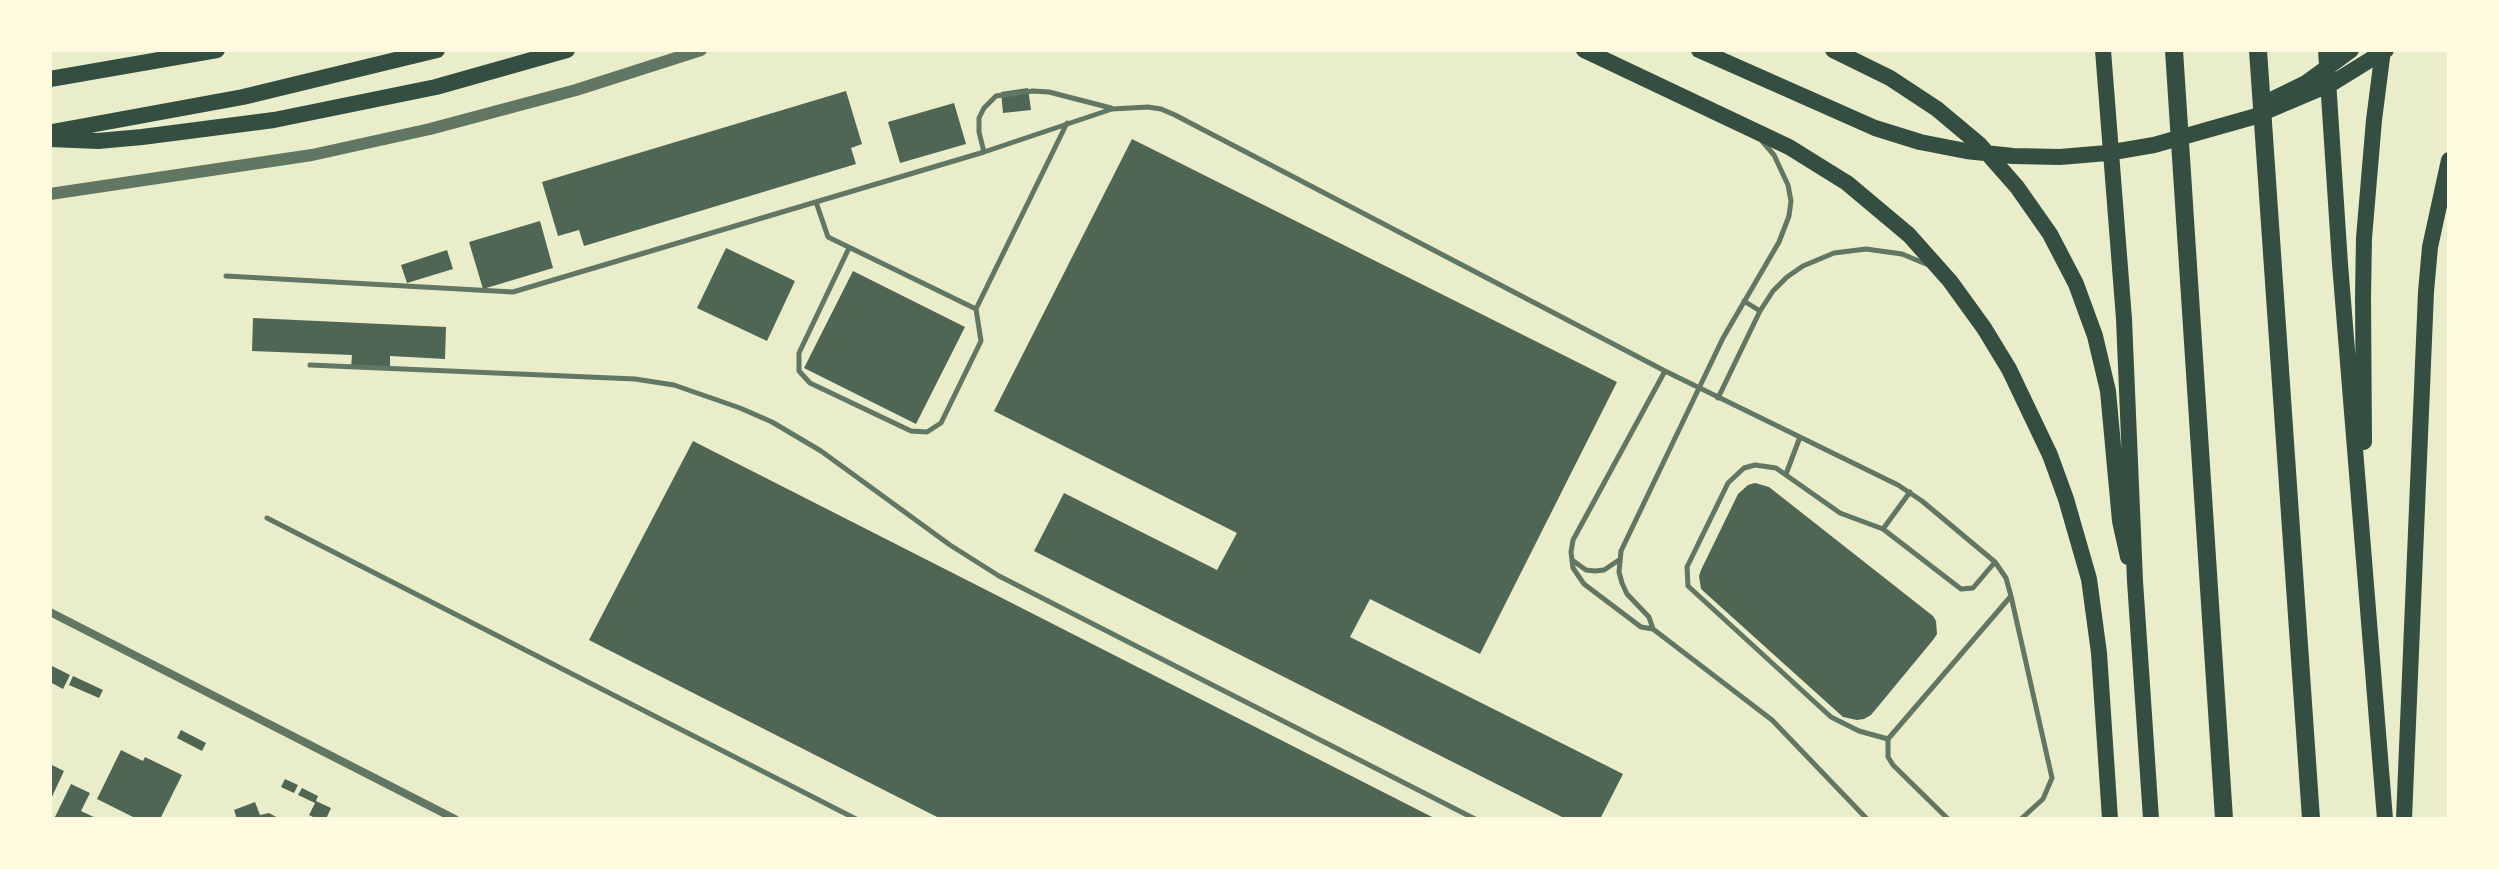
<!DOCTYPE html>
<html>
<head>
<meta charset="utf-8">
<style>
  body { margin:0 }
  #map { position:relative; width:2499px; height:869px; overflow:hidden; background:#e9edc9; font-family:Quicksand,sans-serif }
  canvas { display:block }
  .frame { position:absolute; inset:0; border:52px solid #fefae0; pointer-events:none }
</style>
</head>
<body>
<div id="map">
<canvas width="2499" height="869"></canvas>
<div class="frame"></div>
</div>
<script>
const g = document.querySelector('canvas').getContext('2d');
g.lineJoin = 'round';
function fillPath(path, color) { g.fillStyle = color; g.fill(path, 'evenodd'); }
const shape = rows => new Path2D(rows.map(r => 'M' + r).join(''));
function stroke(path, color, width, dash) { g.strokeStyle = color; g.lineWidth = width; g.lineCap = dash ? 'butt' : 'round'; g.setLineDash(dash || []); g.stroke(path); }
fillPath(shape([
  [1028,88,1031,110,1003,113,1001,92],
  [846,91,862,144,851,148,856,164,584,246,579,230,558,236,542,182],
  [954,103,966,144,900,163,888,122],
  [1132,139,1617,382,1480,654,1370,599,1350,637,1623,774,1600,819,1566,819,1034,551,1064,493,1217,570,1237,533,994,411],
  [540,221,553,268,483,289,469,242],
  [726,248,795,281,767,341,697,308],
  [447,250,453,269,407,283,401,265],
  [853,271,965,327,916,424,804,368],
  [253,318,446,327,445,359,390,356,390,369,351,368,352,355,252,351],
  [693,441,1000,597,1436,819,941,819,589,640],
  [1755,483,1769,487,1933,616,1936,621,1937,634,1933,640,1871,715,1864,719,1857,720,1843,717,1701,589,1699,576,1701,570,1738,494,1748,485],
  [50,665,70,675,63,689,50,682],
  [73,676,103,690,99,698,69,685],
  [181,730,206,743,202,751,177,738],
  [121,750,143,761,145,757,182,775,160,819,137,819,97,799],
  [50,764,64,771,50,801],
  [285,779,298,785,294,793,281,787],
  [71,784,90,793,81,811,98,819,54,819],
  [302,788,318,796,316,801,331,808,326,819,317,819,309,815,315,803,298,795],
  [255,802,260,815,269,813,280,819,237,819,234,810]
]), '#4f6655');
stroke(shape([
  [984,152,979,132,979,118,984,108,996,96,1033,91,1049,92,1111,108],
  [816,202,828,237,976,309],
  [849,248,799,353,799,371,810,383,911,431,927,432,941,423,981,341,976,309,1067,123],
  [226,276,513,292,984,152,1112,109,1148,107,1161,109,1175,115,1665,371,1898,485,1922,501,1995,562,2006,578,2011,596],
  [1744,301,1760,311],
  [310,365,635,379,674,385,740,408,772,422,821,451,950,545,999,576,1475,819],
  [1665,371,1573,540,1571,552,1573,568,1584,584,1641,627,1653,629,1772,720,1867,819],
  [1718,398,1760,311,1773,291,1787,277,1803,266,1834,253,1866,249,1902,254,1926,264],
  [1786,474,1800,437],
  [267,518,856,819],
  [1883,529,1910,492],
  [1572,560,1586,570,1595,571,1604,570,1619,560],
  [1653,629,1649,617,1627,594,1622,583,1619,572,1621,551,1723,338,1779,242,1789,216,1791,201,1788,185,1774,155,1762,141],
  [1888,739,1859,731,1831,717,1688,586,1687,567,1728,483,1744,468,1755,465,1776,468,1840,513,1883,529,1961,589,1973,588,1995,562],
  [1948,819,1893,765,1888,757,1888,739,2011,596,2052,778,2043,799,2021,819]
]), '#617663', 5);
stroke(shape([
  [50,612,455,819]
]), '#617663', 8);
stroke(shape([
  [50,194,312,155,430,129,576,90,701,50]
]), '#617663', 12);
stroke(shape([
  [1584,50,1789,147,1847,183,1909,235,1950,281,1984,328,2009,369,2050,455,2066,499,2089,579,2099,653,2110,819],
  [1699,50,1875,128,1920,142,1966,151,2013,156,2060,157,2107,153,2154,145,2253,117,2331,84,2386,50],
  [1833,50,1890,78,1937,109,1980,145,2017,187,2050,234,2076,284,2095,336,2108,391,2120,521,2128,557],
  [2103,50,2124,319,2135,581,2151,819],
  [2326,50,2340,264,2385,819],
  [50,79,217,50],
  [2263,104,2306,83,2351,50],
  [52,132,243,97,437,50],
  [50,139,98,141,142,137,274,120,436,87,567,50],
  [2364,442,2363,297,2364,238,2374,120,2383,50],
  [2404,819,2426,292,2430,247,2449,160]
]), '#344e41', 16);
stroke(shape([
  [2174,50,2224,819],
  [2258,50,2311,819]
]), '#344e41', 18);
</script>
</body>
</html>
